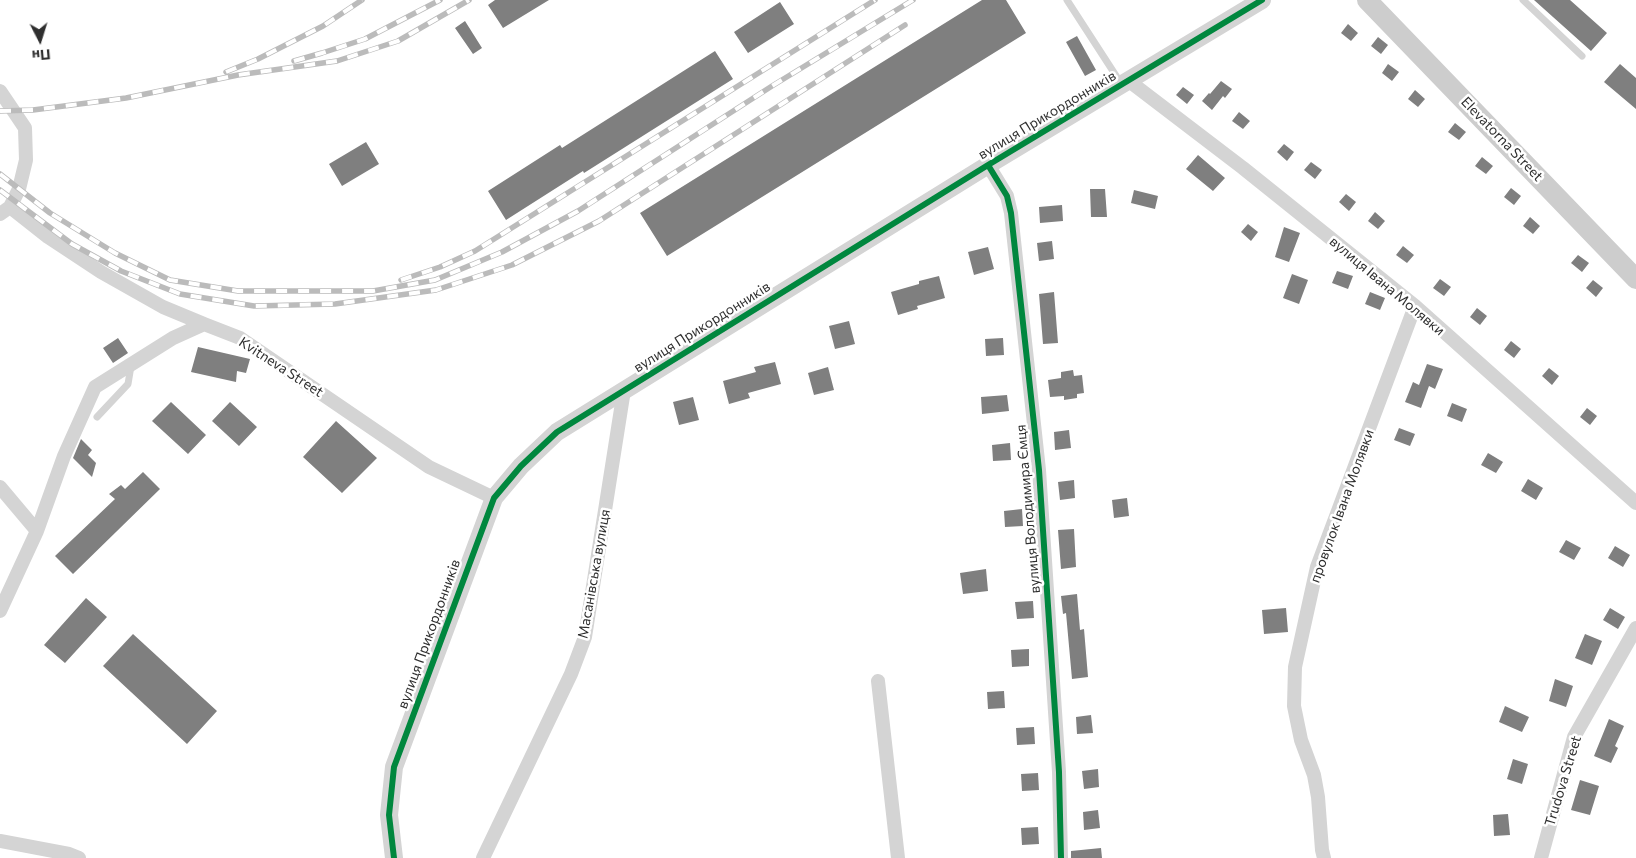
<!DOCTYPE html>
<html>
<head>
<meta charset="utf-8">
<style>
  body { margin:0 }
  #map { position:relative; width:1636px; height:858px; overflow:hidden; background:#fff; font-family:Commissioner,sans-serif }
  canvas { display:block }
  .north { position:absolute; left:15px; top:15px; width:50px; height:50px; -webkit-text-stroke:4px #fff; paint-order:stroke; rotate:175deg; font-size:14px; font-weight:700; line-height:20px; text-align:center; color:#2f2f2f }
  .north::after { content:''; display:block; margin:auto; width:18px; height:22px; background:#2f2f2f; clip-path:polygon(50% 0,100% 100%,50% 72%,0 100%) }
</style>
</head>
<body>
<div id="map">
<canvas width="1636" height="858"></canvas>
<div class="north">Пн</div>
</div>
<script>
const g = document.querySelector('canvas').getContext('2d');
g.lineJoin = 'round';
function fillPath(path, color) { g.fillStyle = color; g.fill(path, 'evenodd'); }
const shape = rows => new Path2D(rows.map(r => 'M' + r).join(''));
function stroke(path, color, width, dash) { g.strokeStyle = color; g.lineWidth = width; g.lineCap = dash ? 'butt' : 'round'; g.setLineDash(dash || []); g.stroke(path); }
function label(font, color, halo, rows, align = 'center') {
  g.font = font + ' Commissioner,sans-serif'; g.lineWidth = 5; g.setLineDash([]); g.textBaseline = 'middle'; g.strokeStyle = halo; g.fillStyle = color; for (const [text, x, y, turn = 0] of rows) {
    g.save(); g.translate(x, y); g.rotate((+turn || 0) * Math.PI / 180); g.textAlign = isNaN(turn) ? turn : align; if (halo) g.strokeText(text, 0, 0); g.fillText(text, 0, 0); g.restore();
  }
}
fillPath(shape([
  [495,0,549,0,503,28,488,5],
  [982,0,1006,0,1026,33,667,256,640,213],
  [1534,0,1570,0,1607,33,1591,51],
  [780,2,794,24,748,53,734,32],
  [465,21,482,48,473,54,455,28],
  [1348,24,1358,33,1351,41,1341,33],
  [1077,36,1096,70,1085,76,1066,42],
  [1378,37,1388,45,1381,54,1371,46],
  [715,51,733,79,584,173,583,171,506,220,488,191,560,145,562,148],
  [1388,64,1399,72,1392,81,1382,73],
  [1620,64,1636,78,1636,109,1604,82],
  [1221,81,1232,89,1225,98,1223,96,1212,110,1202,101,1209,93,1210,94],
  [1183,87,1194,95,1187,104,1176,95],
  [1415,90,1425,99,1418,107,1408,99],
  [1239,112,1250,121,1243,129,1232,121],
  [1455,123,1466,132,1459,140,1448,132],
  [366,142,379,164,342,186,329,164],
  [1284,144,1294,152,1287,161,1277,152],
  [1198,155,1225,178,1213,191,1186,169],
  [1482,157,1493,166,1486,174,1475,166],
  [1311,162,1322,170,1315,179,1304,170],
  [1511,188,1521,196,1514,205,1504,197],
  [1090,189,1105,189,1107,217,1091,217],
  [1134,190,1158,196,1155,209,1131,203],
  [1346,194,1356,202,1349,211,1339,202],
  [1062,205,1063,221,1040,223,1039,207],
  [1375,212,1385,221,1378,229,1368,221],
  [1530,217,1540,226,1533,234,1523,226],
  [1248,224,1258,232,1251,241,1241,232],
  [1284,227,1300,233,1289,262,1275,257],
  [1052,241,1054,259,1039,261,1037,243],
  [1403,246,1414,255,1407,263,1396,255],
  [988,247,994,269,974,275,968,252],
  [1578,255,1589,263,1582,272,1571,263],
  [1337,271,1353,276,1348,289,1332,283],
  [1292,274,1308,280,1299,304,1283,298],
  [939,276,945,298,917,306,918,309,898,315,891,292,919,284,919,281],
  [1440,279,1451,287,1444,296,1433,288],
  [1593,280,1603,288,1596,297,1586,288],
  [1054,292,1058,343,1043,344,1039,294],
  [1370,292,1385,298,1380,310,1365,304],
  [1477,308,1487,316,1480,325,1470,317],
  [849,321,855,344,835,349,829,326],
  [118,338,128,353,113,363,103,348],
  [1003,338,1004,355,986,356,985,339],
  [1511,341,1521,349,1514,358,1504,350],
  [198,347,250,359,246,373,237,371,236,382,191,372],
  [775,362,781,384,748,393,750,398,729,404,723,381,756,372,754,367],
  [1427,364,1443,369,1435,389,1429,386,1421,408,1405,402,1413,382,1419,385],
  [828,367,834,390,814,395,808,373],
  [1549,368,1559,376,1552,385,1542,376],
  [1073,370,1074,376,1082,375,1084,393,1077,394,1077,398,1064,400,1064,396,1050,397,1048,380,1061,378,1061,372],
  [1007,395,1009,411,982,414,981,397],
  [693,397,699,420,679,425,673,402],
  [171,402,206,435,188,454,152,421],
  [230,402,257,427,239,446,212,421],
  [1452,403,1467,409,1462,422,1447,416],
  [1587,408,1597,416,1590,425,1580,417],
  [336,421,377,458,342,493,303,457],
  [1399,428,1415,434,1410,446,1394,440],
  [1069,430,1071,448,1055,450,1054,432],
  [81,439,92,450,88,455,96,463,92,477,73,458],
  [1010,443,1011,460,993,461,992,445],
  [1488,453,1503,462,1496,473,1481,465],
  [143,472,160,489,73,574,55,556,115,499,109,494,121,485,125,489],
  [1528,479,1543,488,1536,500,1521,491],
  [1074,480,1075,498,1060,500,1058,482],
  [1127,498,1129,516,1114,518,1112,500],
  [1022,509,1023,526,1005,527,1004,511],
  [1074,529,1076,567,1061,569,1058,530],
  [1566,540,1581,548,1574,560,1559,552],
  [1615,546,1630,555,1623,567,1608,558],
  [986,569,988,591,963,594,960,573],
  [1077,594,1080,630,1084,629,1088,677,1072,679,1066,613,1063,614,1061,596],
  [86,598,107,617,65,663,44,645],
  [1033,601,1034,618,1017,619,1015,602],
  [1286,608,1288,632,1264,634,1262,610],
  [1610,608,1625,617,1618,629,1603,620],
  [133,634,217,711,187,744,103,666],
  [1585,634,1602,641,1592,665,1575,658],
  [1029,649,1029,666,1012,667,1011,650],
  [1555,679,1573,686,1566,707,1549,701],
  [1004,691,1005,708,988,709,987,692],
  [1505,706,1529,717,1522,732,1499,722],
  [1091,715,1093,733,1077,734,1076,717],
  [1609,719,1624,726,1615,746,1618,748,1611,763,1594,756],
  [1034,727,1035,744,1017,745,1016,728],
  [1513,759,1528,764,1522,784,1507,779],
  [1098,769,1099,787,1084,789,1082,771],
  [1038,773,1039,790,1022,791,1021,774],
  [1580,780,1599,786,1590,815,1571,810],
  [1098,810,1100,828,1084,830,1083,812],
  [1508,814,1510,835,1494,836,1493,815],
  [1038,827,1039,844,1022,845,1021,828],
  [1101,848,1102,858,1071,858,1071,851]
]), '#7f7f7f');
stroke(shape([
  [1067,0,1122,85],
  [1523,0,1582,56],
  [97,417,128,384,131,366]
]), '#d4d4d4', 7);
stroke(shape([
  [1129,81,1243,168,1415,306,1636,503],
  [0,91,25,128,26,160,19,189,10,207,0,214],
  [988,165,1007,196,1011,213,1039,470,1059,772,1061,858],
  [10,207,48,237,101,272,163,307,204,324],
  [0,487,37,531,0,611],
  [37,531,64,456,95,387,173,338,204,324,240,338,429,467,494,498],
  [878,681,898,858],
  [0,841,69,854,79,858],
  [483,858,571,674,585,637,624,390],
  [1324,858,1322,850,1318,797,1314,775,1301,740,1294,706,1295,667,1317,567,1415,306],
  [1541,858,1574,737,1636,628]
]), '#d4d4d4', 14);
stroke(shape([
  [394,858,389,815,394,767,494,498,521,466,557,432,988,165,1262,0]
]), '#d4d4d4', 18);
stroke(shape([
  [1367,0,1636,279]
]), '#cdcdcd', 20);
const rail = shape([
  [294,61,322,53,365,39,440,0],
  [226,72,258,59,323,26,362,0],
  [0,111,33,110,126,98,238,75,337,61,398,41,469,0],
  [0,174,50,213,115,253,170,280,238,291,373,291,435,280,502,252,578,211,772,86,913,0],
  [0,190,72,244,121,271,180,294,254,306,335,304,436,290,512,265,599,221,905,25],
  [401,280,440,267,475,251,875,0]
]);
stroke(rail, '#bbb', 5.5);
stroke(rail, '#fff', 4, [11]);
stroke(shape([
  [988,165,1007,196,1011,213,1039,470,1059,772,1061,858],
  [394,858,389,815,394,767,494,498,521,466,557,432,988,165,1262,0]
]), '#00873e', 6);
label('14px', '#2f2f2f', '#fff', [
  ["вулиця Прикордонників",1047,115,-31],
  ["Elevatorna Street",1502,139,46],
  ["вулиця Івана Молявки",1387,286,40],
  ["вулиця Прикордонників",702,327,-32],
  ["Kvitneva Street",281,367,33],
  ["провулок Івана Молявки",1342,506,-70],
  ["вулиця Володимира Ємця",1028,509,-95],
  ["Масанівська вулиця",594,574,-80],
  ["вулиця Прикордонників",429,634,-70],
  ["Trudova Street",1563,781,-73]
]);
</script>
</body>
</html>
